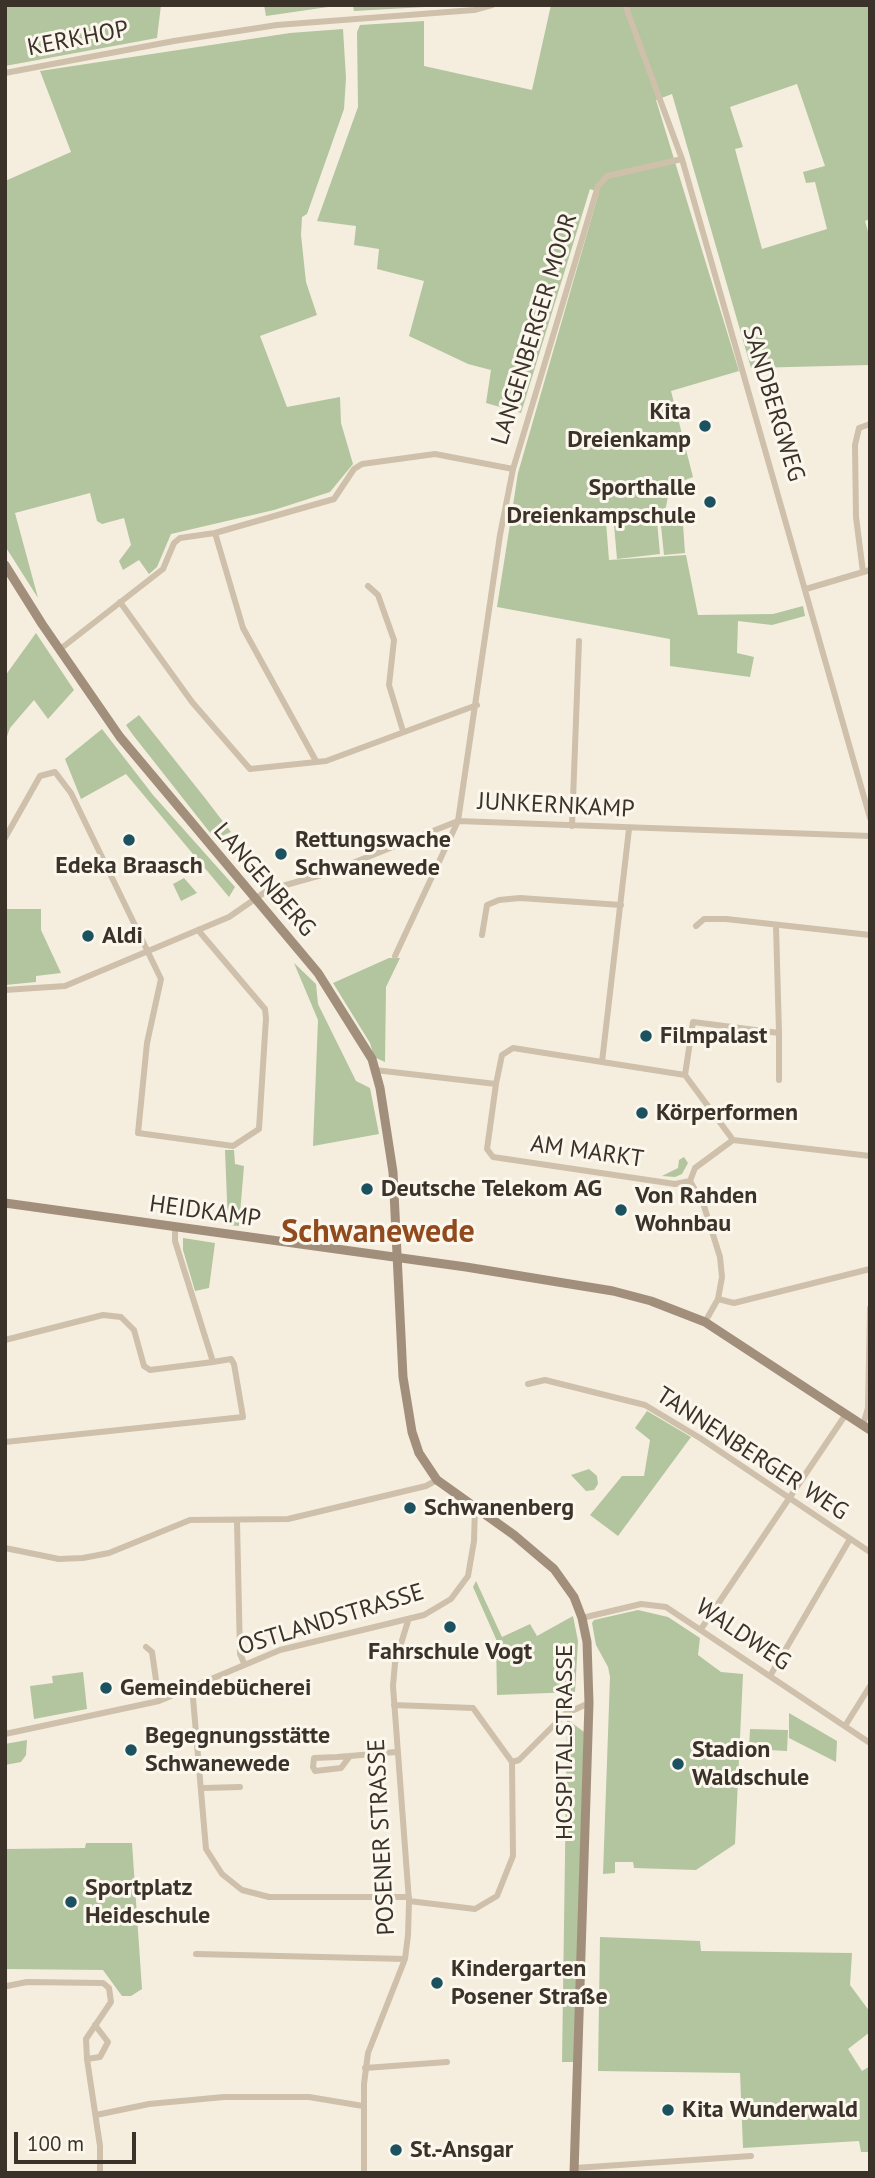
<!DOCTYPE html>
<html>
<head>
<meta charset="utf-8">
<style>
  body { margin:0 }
  #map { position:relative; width:875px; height:2178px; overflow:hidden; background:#f5eedf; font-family:"PT Sans",sans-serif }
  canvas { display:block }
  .frame { position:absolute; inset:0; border:7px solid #3b322a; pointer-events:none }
  .scale { position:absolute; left:14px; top:2132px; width:122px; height:32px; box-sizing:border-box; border:4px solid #3b322a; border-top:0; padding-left:9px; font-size:21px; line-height:24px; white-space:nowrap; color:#3b322a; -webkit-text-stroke:5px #fbf7ed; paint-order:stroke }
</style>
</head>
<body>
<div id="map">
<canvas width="875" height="2178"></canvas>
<div class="frame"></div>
<div class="scale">100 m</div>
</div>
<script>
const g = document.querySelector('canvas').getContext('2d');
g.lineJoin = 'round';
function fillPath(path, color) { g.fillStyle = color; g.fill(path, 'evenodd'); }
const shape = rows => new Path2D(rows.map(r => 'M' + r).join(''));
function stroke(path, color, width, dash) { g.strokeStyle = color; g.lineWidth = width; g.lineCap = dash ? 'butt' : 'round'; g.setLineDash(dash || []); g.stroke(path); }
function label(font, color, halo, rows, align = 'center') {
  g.font = font + ' "PT Sans",sans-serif'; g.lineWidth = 6; g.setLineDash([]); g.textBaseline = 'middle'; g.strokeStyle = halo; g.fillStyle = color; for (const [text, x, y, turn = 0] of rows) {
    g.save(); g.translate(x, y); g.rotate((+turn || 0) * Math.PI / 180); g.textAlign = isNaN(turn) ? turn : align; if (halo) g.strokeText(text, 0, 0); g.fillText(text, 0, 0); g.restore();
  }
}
fillPath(shape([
  [5,5,161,5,157,38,5,66],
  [264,5,461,5,354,11,353,6,335,6,266,16],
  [551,5,870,5,870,219,865,221,870,238,870,365,751,368,672,94,656,100,739,371,671,391,693,477,670,486,664,517,606,522,609,560,686,555,698,615,773,614,803,606,805,616,772,625,738,621,737,653,754,657,750,677,670,666,670,639,497,607,518,473,599,192,590,189,521,413,486,403,491,370,468,364,409,336,424,281,377,269,379,249,354,245,356,226,317,221,358,107,357,32,360,25,424,21,424,66,532,90],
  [797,84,825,166,803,172,806,183,815,182,827,229,762,249,735,149,743,147,730,107],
  [343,29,346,78,344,109,307,214,302,217,301,235,306,282,317,315,260,336,287,407,340,397,341,423,353,464,330,492,274,510,171,534,157,567,149,574,139,560,123,570,119,561,131,545,124,518,102,524,97,521,90,493,15,513,38,598,5,546,5,181,71,152,40,71,290,33],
  [657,521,660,554,617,559,614,525],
  [683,524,685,553,664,555,661,526],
  [36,633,74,690,48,719,34,700,10,728,5,742,5,676],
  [139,715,205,798,231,832,215,839,133,735,126,725],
  [102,729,153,795,235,887,229,897,126,774,81,799,65,759],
  [184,878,197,893,181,901,173,884],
  [5,909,41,909,41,930,61,973,36,976,36,982,5,985],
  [389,958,400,958,386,987,385,1062,374,1057,370,1043,333,983],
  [294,963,316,984,318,1004,356,1081,370,1088,379,1134,313,1146,318,1020],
  [225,1150,234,1150,235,1164,244,1166,239,1226,228,1225],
  [684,1157,688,1163,682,1174,675,1177,662,1176,678,1168,679,1160],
  [183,1238,215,1243,209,1288,195,1291,183,1250],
  [647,1411,691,1437,618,1536,590,1515,622,1476,644,1476,650,1440,635,1428],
  [589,1469,597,1476,598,1484,594,1490,586,1491,571,1475],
  [476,1581,502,1637,530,1624,537,1636,573,1616,578,1641,575,1692,497,1695,496,1639,473,1587],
  [638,1610,668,1617,700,1638,698,1655,721,1672,743,1674,735,1844,696,1870,634,1868,633,1862,615,1862,615,1873,603,1874,610,1677,608,1667,596,1645,592,1623,594,1620],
  [83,1672,87,1709,34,1719,30,1686,53,1683,52,1676],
  [789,1713,837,1741,836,1762,789,1738],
  [567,1719,584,1732,574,2062,562,2062],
  [750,1729,788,1730,787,1751,749,1749],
  [27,1740,26,1755,21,1762,5,1765,5,1744],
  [86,1843,132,1843,142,1989,131,1996,122,1996,103,1970,5,1969,5,1849,85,1848],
  [600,1937,700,1941,701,1951,852,1953,850,1985,870,2012,870,2032,848,2049,862,2071,870,2066,870,2152,861,2152,859,2141,743,2148,740,2073,598,2071]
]), '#b2c59e');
stroke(shape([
  [625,5,682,159,870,818],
  [5,73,174,41,277,25,474,10,492,5],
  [215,533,243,628,316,761],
  [863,572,856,517,855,445,859,428,870,424],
  [368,586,378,595,394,640,389,685,403,731],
  [806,589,870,570],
  [120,602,192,702,250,769,326,761,477,705],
  [59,650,163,569,174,543,180,538,215,533,334,499,354,469,362,464,435,454,513,469],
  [572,826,579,641],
  [5,838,40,776,55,772,71,793,161,979,147,1043,138,1133,233,1146,259,1129,266,1018,265,1009,198,930],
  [696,926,704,919,726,919,870,935],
  [482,935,487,905,499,900,520,898,621,905],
  [395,956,458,821,500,535,513,469,598,186,607,176,682,159],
  [5,990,65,986,229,917,268,890,325,874,458,821,870,836],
  [779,1033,779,1080],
  [602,1062,629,829],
  [375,1070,496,1084,487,1149,493,1157,675,1184,690,1181,695,1168,733,1140,870,1156],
  [685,1075,693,1022,779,1033,776,926],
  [496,1084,502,1055,513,1048,685,1075,733,1140],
  [690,1181,704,1206,720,1257,722,1277,718,1299],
  [705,1322,718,1299,734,1303,870,1269],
  [5,1340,103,1315,121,1317,134,1330,144,1366,150,1370,213,1362],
  [528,1384,545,1380,645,1405,700,1438,870,1552],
  [863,1425,868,1408,870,1308],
  [5,1442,243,1417,234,1364,231,1359,213,1362,175,1241,175,1227],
  [237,1521,240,1654,244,1663],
  [5,1548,59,1559,83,1558,109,1553,190,1520,288,1519,426,1486,437,1480],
  [582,1618,641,1604,666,1607,870,1743],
  [701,1629,846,1414],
  [146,1647,152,1652,159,1701],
  [770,1676,850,1539],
  [190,1690,193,1698,206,1849,222,1874,242,1890,269,1897,409,1897],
  [394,1705,473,1708,512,1762],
  [845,1726,870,1686],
  [5,1734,159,1701,280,1650,424,1615,451,1599,468,1576,474,1541,475,1507],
  [350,1756,341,1768,315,1771,313,1767,314,1758,337,1757,350,1756,396,1752],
  [203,1788,240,1787],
  [409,1901,475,1909,497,1896,513,1856,512,1762,519,1760,565,1714,589,1703],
  [196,1954,405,1959],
  [7,1986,27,1982,103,1983,109,1988,111,2002,86,2039,87,2059],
  [95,2025,108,2042,100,2057,87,2059,100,2146,100,2173],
  [365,2068,447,2062],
  [96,2115,149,2104,224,2097,309,2097,363,2106],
  [575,2168,751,2156],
  [364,2173,364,2084,368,2053,405,1959,408,1935,409,1901,393,1686,395,1663,408,1621]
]), '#cec0aa', 6);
stroke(shape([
  [5,565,42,624,120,737,318,973,372,1059,380,1088,393,1172,403,1377,412,1432,419,1453,437,1480,514,1535,554,1569,574,1597,582,1618,587,1642,589,1703,574,2173],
  [5,1203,466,1267,613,1291,651,1301,705,1322,870,1430]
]), '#a28f7b', 9);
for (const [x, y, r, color] of [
  [705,426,7,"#1c5160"],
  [710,502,7,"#1c5160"],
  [129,840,7,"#1c5160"],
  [281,854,7,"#1c5160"],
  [88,936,7,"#1c5160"],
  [646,1036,7,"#1c5160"],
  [642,1113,7,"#1c5160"],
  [367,1189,7,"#1c5160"],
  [621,1210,7,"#1c5160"],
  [410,1508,7,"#1c5160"],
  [450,1627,7,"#1c5160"],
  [106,1688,7,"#1c5160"],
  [131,1750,7,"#1c5160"],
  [678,1764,7,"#1c5160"],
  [71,1902,7,"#1c5160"],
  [437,1983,7,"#1c5160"],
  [668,2110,7,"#1c5160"],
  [396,2150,7,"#1c5160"]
]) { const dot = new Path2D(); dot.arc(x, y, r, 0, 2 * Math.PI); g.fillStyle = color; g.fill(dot); stroke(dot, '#fbf7ed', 2.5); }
label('24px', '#3b322a', '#fbf7ed', [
  ["KERKHOP",78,39,-11],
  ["LANGENBERGER MOOR",535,329,-73],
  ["SANDBERGWEG",773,404,73],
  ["JUNKERNKAMP",556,806,3],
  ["LANGENBERG",264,880,49],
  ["AM MARKT",587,1152,8],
  ["HEIDKAMP",205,1212,8],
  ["TANNENBERGER WEG",752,1454,33],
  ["OSTLANDSTRASSE",331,1620,-17],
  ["WALDWEG",743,1635,34],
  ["HOSPITALSTRASSE",565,1742,-90],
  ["POSENER STRASSE",382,1837,-93]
]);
label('bold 24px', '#3b322a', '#fbf7ed', [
  ["Kita",691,412,"right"],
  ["Dreienkamp",691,440,"right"],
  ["Sporthalle",696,488,"right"],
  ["Dreienkampschule",696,516,"right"],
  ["Rettungswache",295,840],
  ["Schwanewede",295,868],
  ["Edeka Braasch",129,866,"center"],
  ["Aldi",102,936],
  ["Filmpalast",660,1036],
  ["Körperformen",656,1113],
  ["Deutsche Telekom AG",381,1189],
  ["Von Rahden",635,1196],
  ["Wohnbau",635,1224],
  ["Schwanenberg",424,1508],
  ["Fahrschule Vogt",450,1652,"center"],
  ["Gemeindebücherei",120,1688],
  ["Begegnungsstätte",145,1736],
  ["Schwanewede",145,1764],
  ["Stadion",692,1750],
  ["Waldschule",692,1778],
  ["Sportplatz",85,1888],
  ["Heideschule",85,1916],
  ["Kindergarten",451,1969],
  ["Posener Straße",451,1997],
  ["Kita Wunderwald",682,2110],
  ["St.-Ansgar",410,2150]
], 'left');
label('bold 32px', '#904a1d', '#fbf7ed', [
  ["Schwanewede",378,1233]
]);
</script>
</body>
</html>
